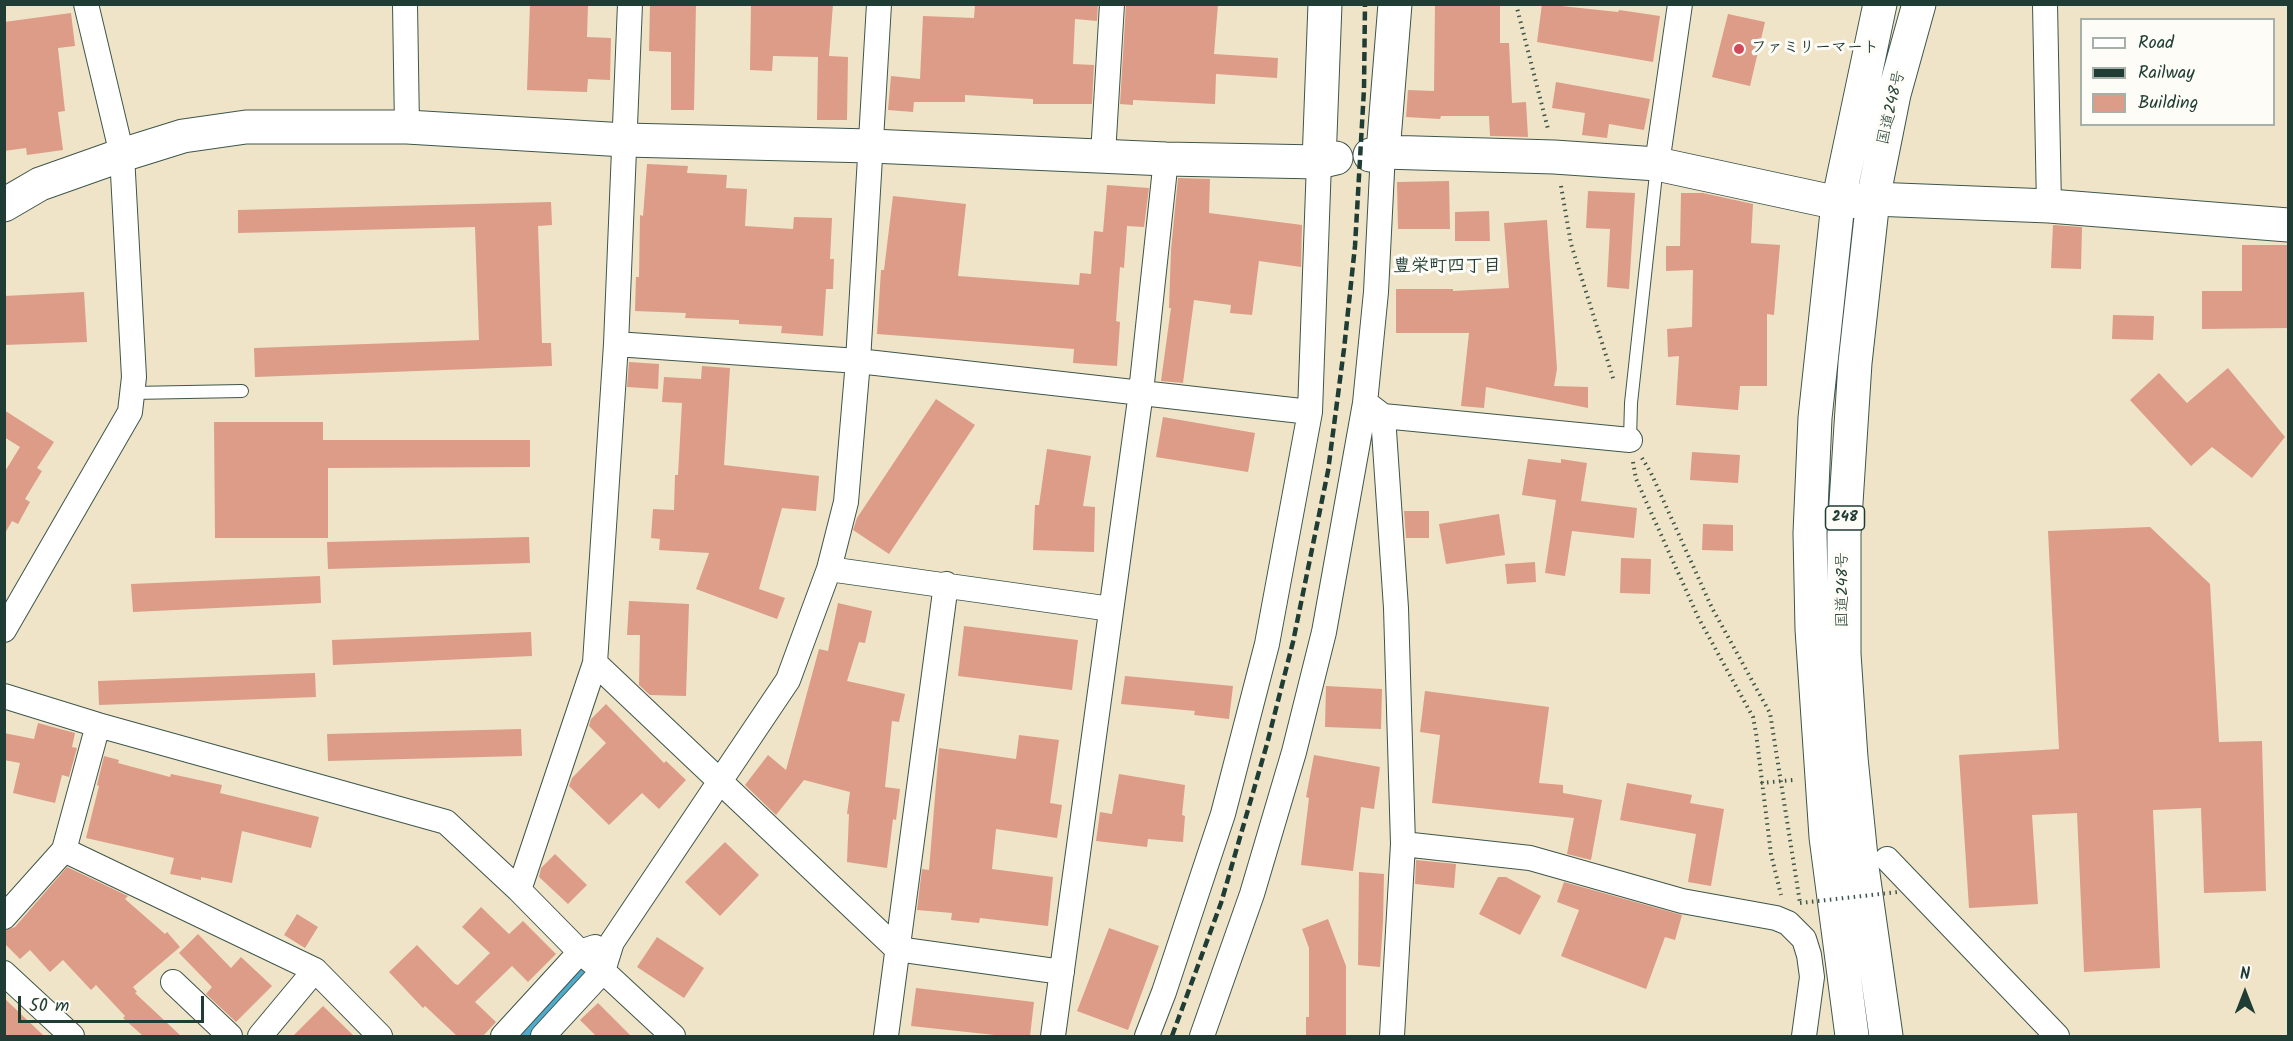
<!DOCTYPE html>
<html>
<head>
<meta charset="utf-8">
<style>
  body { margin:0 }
  #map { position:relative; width:2293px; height:1041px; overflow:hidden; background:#efe4c7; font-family:Kalam,sans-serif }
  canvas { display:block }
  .frame { position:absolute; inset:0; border:6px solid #1f3d34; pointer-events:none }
  .legend { position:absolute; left:2080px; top:18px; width:195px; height:108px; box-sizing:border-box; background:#fdfcf7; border:2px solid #a4b0a9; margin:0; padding:8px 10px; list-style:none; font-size:18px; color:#1f3d34 }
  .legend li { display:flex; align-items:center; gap:12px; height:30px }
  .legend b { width:30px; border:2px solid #a4b0a9 }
  .north { position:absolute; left:2215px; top:963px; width:60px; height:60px; -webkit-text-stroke:4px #fdfcf7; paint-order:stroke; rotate:0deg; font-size:16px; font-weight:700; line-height:24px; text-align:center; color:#1f3d34 }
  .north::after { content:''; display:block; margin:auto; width:21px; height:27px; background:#1f3d34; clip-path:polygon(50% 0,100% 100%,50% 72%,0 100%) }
  .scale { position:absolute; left:18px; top:996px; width:186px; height:27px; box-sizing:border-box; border:3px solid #1f3d34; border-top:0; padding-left:8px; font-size:18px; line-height:21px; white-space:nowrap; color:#1f3d34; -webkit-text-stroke:4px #fdfcf7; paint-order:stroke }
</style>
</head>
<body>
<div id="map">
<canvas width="2293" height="1041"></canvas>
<div class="frame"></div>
<ul class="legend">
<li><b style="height:8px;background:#fff"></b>Road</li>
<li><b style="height:8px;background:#1f3d34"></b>Railway</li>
<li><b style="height:16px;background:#dc9c88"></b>Building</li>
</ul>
<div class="north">N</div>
<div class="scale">50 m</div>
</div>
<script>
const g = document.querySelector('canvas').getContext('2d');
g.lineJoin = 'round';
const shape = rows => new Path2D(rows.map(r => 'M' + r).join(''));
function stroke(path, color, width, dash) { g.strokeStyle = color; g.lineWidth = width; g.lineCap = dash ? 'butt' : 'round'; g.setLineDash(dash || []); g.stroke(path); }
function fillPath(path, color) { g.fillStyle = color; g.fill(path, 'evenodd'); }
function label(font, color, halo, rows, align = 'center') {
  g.font = font + ' Kalam,"Klee One",sans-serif'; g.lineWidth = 6; g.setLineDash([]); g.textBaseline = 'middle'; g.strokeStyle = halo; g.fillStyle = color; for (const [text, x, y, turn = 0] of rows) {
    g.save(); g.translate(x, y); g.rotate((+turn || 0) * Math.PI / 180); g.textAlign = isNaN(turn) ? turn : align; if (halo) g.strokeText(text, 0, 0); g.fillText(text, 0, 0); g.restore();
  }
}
stroke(shape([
  [525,1036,572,981]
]), '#4fabcd', 45);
fillPath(shape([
  [530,4,588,4,587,37,611,38,610,80,588,79,587,92,527,90],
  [650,4,696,4,694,110,671,110,671,52,649,51],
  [751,4,833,4,829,56,848,57,847,120,817,120,818,57,773,56,772,71,750,70],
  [975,4,1098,4,1097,21,1075,19,1073,64,1094,65,1092,104,1033,104,1033,99,965,95,965,102,914,102,913,112,888,110,891,76,920,79,923,16,974,18],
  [1126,4,1218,4,1214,54,1278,58,1277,78,1216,74,1215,104,1133,100,1133,105,1120,104],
  [1435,4,1500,4,1500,43,1509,43,1512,103,1526,102,1528,137,1490,136,1489,116,1441,116,1440,119,1406,117,1408,90,1434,91],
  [1542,4,1618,12,1619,10,1660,16,1653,62,1537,42],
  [71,13,75,46,58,48,65,111,58,112,63,150,27,155,26,148,4,151,4,22],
  [1728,14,1765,22,1750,86,1712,77],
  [1556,82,1650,99,1644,130,1609,124,1607,138,1582,135,1585,113,1552,108],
  [647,164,688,166,687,173,727,175,726,188,747,189,745,226,793,229,794,217,832,218,830,259,834,259,833,289,826,289,823,336,781,333,782,326,739,324,739,320,685,318,686,313,635,311,636,277,639,277,640,215,643,216],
  [1178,178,1210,179,1209,213,1302,225,1301,267,1259,261,1252,315,1230,313,1231,305,1194,300,1183,383,1161,381,1171,308,1169,308,1171,250],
  [1449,181,1450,229,1398,229,1397,182],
  [1107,185,1149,188,1144,227,1127,226,1124,268,1120,267,1116,321,1120,322,1117,366,1073,363,1074,349,877,334,881,270,884,270,893,196,966,204,958,276,1079,285,1080,273,1091,274,1094,231,1103,232],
  [1588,191,1635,193,1629,289,1607,287,1610,229,1586,228],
  [1681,193,1703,193,1753,204,1751,243,1780,245,1774,315,1767,314,1767,386,1740,386,1738,410,1676,405,1679,356,1668,357,1667,329,1692,327,1693,270,1666,271,1666,246,1680,246],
  [551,202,552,225,538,226,542,343,551,343,552,366,255,377,254,348,479,340,475,227,238,233,238,210],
  [1489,211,1490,241,1455,241,1455,212],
  [1547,220,1557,369,1554,386,1588,387,1588,408,1486,387,1484,408,1461,406,1469,333,1396,333,1396,289,1453,289,1453,291,1509,288,1504,223],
  [2053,225,2082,227,2081,269,2051,268],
  [2242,245,2289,245,2289,328,2202,329,2202,291,2242,291],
  [84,292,87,342,4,345,4,296],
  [2113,315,2154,316,2153,340,2112,339],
  [629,362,659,364,658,389,627,387],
  [702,366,730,368,724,465,819,476,816,511,782,508,759,589,785,598,777,619,696,589,709,553,659,550,660,539,651,538,653,509,674,510,675,475,678,475,682,403,662,402,664,377,701,379],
  [2228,368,2285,437,2252,478,2212,447,2191,466,2130,400,2159,373,2187,403],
  [936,399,975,425,889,554,853,530,857,518],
  [4,410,54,442,37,468,42,471,25,499,30,502,18,524,12,521,4,535,4,473,20,447,4,437],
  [1163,417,1255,433,1248,472,1156,457],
  [214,422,323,422,323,440,530,440,530,467,328,468,328,538,215,538],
  [1047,449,1091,456,1083,506,1095,507,1094,552,1033,550,1035,505,1039,505],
  [1692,452,1740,455,1738,483,1690,480],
  [1528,459,1561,463,1561,459,1587,463,1581,501,1637,508,1634,538,1572,531,1565,576,1545,573,1556,500,1522,495],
  [1404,511,1429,511,1429,538,1406,538],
  [1499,514,1505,555,1446,564,1439,524],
  [1703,524,1733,525,1733,551,1702,550],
  [2150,527,2210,584,2219,742,2262,741,2266,891,2204,893,2201,808,2153,810,2160,968,2084,972,2077,813,2032,815,2038,904,1969,908,1959,755,2059,749,2048,531],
  [529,537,530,563,328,569,327,542],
  [1621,558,1651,559,1650,594,1620,593],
  [1535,562,1536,582,1507,584,1505,564],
  [320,576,321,603,133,612,131,584],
  [629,601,689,604,686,696,650,695,639,685,640,635,627,635],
  [838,603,872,611,865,643,859,642,847,681,905,694,899,722,892,721,885,787,900,789,896,820,893,819,887,868,847,862,849,814,847,814,850,792,804,780,776,815,745,785,768,755,786,770,819,649,828,651],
  [964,626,1078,640,1072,690,958,676],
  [531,632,532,656,333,665,332,640],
  [315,673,316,697,99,705,98,681],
  [1125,676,1233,686,1229,719,1194,715,1195,711,1121,704],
  [1326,686,1382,689,1381,729,1325,727],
  [1425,691,1549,707,1539,783,1563,785,1563,793,1602,800,1591,860,1567,854,1574,818,1432,803,1440,735,1420,732],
  [606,704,664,763,666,761,686,780,659,809,642,793,609,825,569,786,572,778,606,743,589,726,591,719],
  [38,723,75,733,72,747,77,748,69,777,62,775,55,803,13,793,20,763,4,760,4,733,34,739],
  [521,729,522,756,328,761,327,734],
  [1019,735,1059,740,1050,803,1062,805,1057,838,996,829,992,869,1053,877,1048,926,980,918,979,923,951,920,952,913,917,910,922,869,929,870,939,748,1016,759],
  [1314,755,1380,767,1374,809,1361,807,1353,871,1301,865,1309,798,1306,797],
  [104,756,119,760,118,763,170,777,171,774,222,785,220,793,319,817,311,848,242,831,232,883,201,877,201,880,170,874,174,858,86,838,99,786,97,785],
  [1119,774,1185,785,1182,815,1185,816,1183,842,1148,839,1147,847,1096,841,1100,812,1112,814],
  [1627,783,1692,795,1690,803,1724,809,1711,886,1688,882,1696,834,1620,820],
  [725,842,759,875,720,916,685,882],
  [555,854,587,885,568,904,539,877,541,868],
  [1416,860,1456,864,1454,888,1415,884],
  [67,867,128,896,125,899,165,934,167,932,180,947,133,987,137,992,135,993,181,1036,143,1036,123,1018,125,1016,96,985,91,990,63,960,50,972,30,950,20,959,4,943,4,931,15,927],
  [1359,872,1384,874,1383,923,1380,967,1358,965],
  [1498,877,1506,877,1541,896,1520,935,1479,914],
  [1564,882,1682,915,1675,940,1665,937,1646,989,1561,956,1579,910,1557,902],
  [481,907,509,934,523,921,556,954,528,982,512,966,475,1002,496,1022,483,1036,457,1036,425,1006,423,1008,389,972,417,945,455,984,458,985,490,953,462,927],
  [297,914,318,927,305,948,284,935],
  [1328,919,1346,966,1346,1036,1306,1036,1306,1017,1309,1017,1309,948,1302,929],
  [1109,928,1159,946,1128,1030,1077,1011],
  [198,934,231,968,241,957,272,986,236,1022,206,994,212,987,179,953],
  [657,937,704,968,684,998,637,967],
  [916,988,1034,1002,1030,1036,1004,1036,911,1026],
  [4,998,44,1036,4,1036],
  [598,1003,631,1036,596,1036,580,1020],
  [323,1006,354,1036,293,1036]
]), '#dc9c88');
const lane = shape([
  [132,393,242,391],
  [1630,440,1631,403,1657,165]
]);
const street = shape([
  [405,4,407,127],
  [2045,4,2049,206],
  [1103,155,1112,4],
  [1657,164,1680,4],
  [616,344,858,361,1310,412],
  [1370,406,1383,416,1630,440],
  [1383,416,1396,608,1403,844,1392,1036],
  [829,569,1111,609],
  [4,630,130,412,134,377,122,155,86,4],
  [595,663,897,949,1062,972],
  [4,696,98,725,446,822,519,890,580,952,603,971,673,1036],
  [1403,844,1530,858,1682,901,1776,918,1788,923,1804,939,1809,955,1812,977,1804,1036],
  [64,850,315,970,380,1036],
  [1887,859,2057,1036],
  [519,890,595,663,616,344,630,4],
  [4,917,64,850,98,725],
  [4,973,72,1036],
  [173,982,230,1036],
  [260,1036,315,970],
  [503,1036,580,952,595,947],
  [543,1036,603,971,612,942,788,680,829,569,846,502,858,361,879,4],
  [886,1036,946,584],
  [1053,1036,1141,392,1166,159],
  [1147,1036,1164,992,1223,814,1267,644,1310,412,1319,162],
  [1202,1036,1252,894,1294,752,1324,632,1365,403,1376,292,1383,152]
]);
const secondary = shape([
  [1383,152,1395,4],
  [1370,155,1383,152,1554,157,1657,164,1838,203,1873,199,2049,206,2288,225],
  [1319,162,1325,4],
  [4,205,40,184,122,155,183,136,246,127,407,127,625,140,871,146,1166,159,1319,162,1336,158]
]);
const highway = shape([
  [1852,1036,1826,837,1812,629,1810,533,1815,418,1838,203,1880,4],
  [1886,1036,1862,867,1851,758,1844,654,1844,534,1855,363,1873,199,1894,94,1919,4]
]);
stroke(lane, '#3e564a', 14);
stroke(street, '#3e564a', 26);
stroke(secondary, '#3e564a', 35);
stroke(highway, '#3e564a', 35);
stroke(shape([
  [1516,4,1548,129],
  [1561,186,1571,244,1614,381],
  [1642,458,1651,473,1712,608,1770,713,1800,903],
  [1633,462,1636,479,1699,619,1753,717,1756,733,1771,854,1781,895],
  [1761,783,1793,780]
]), '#3e564a', 4, [1.5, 4.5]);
stroke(lane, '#fff', 12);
stroke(street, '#fff', 24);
stroke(secondary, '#fff', 33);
stroke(highway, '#fff', 33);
stroke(shape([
  [1172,1036,1221,903,1267,744,1293,642,1328,471,1344,349,1355,246,1364,89,1365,4]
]), '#1f3d34', 4.5, [9, 4.5]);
stroke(shape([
  [1800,903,1898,892]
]), '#3e564a', 4, [1.5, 4.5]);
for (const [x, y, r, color] of [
  [1739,49,6,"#d1495b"]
]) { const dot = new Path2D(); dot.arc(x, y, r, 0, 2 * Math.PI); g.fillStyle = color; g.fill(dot); stroke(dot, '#fdfcf7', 2); }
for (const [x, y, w] of [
  [1845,518,39]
]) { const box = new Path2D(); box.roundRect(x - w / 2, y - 12, w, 24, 4.5); g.fillStyle = '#fdfcf7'; g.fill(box); stroke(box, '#1f3d34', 1.5); }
label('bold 15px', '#1f3d34', null, [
  ["248",1845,518]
]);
label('bold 16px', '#1f3d34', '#fdfcf7', [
  ["ファミリーマート",1751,49]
], 'left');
label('16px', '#1f3d34', '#fdfcf7', [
  ["国道248号",1893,108,-77],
  ["国道248号",1844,590,-90]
]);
label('bold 18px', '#1f3d34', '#fdfcf7', [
  ["豊栄町四丁目",1447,268]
]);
</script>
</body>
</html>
